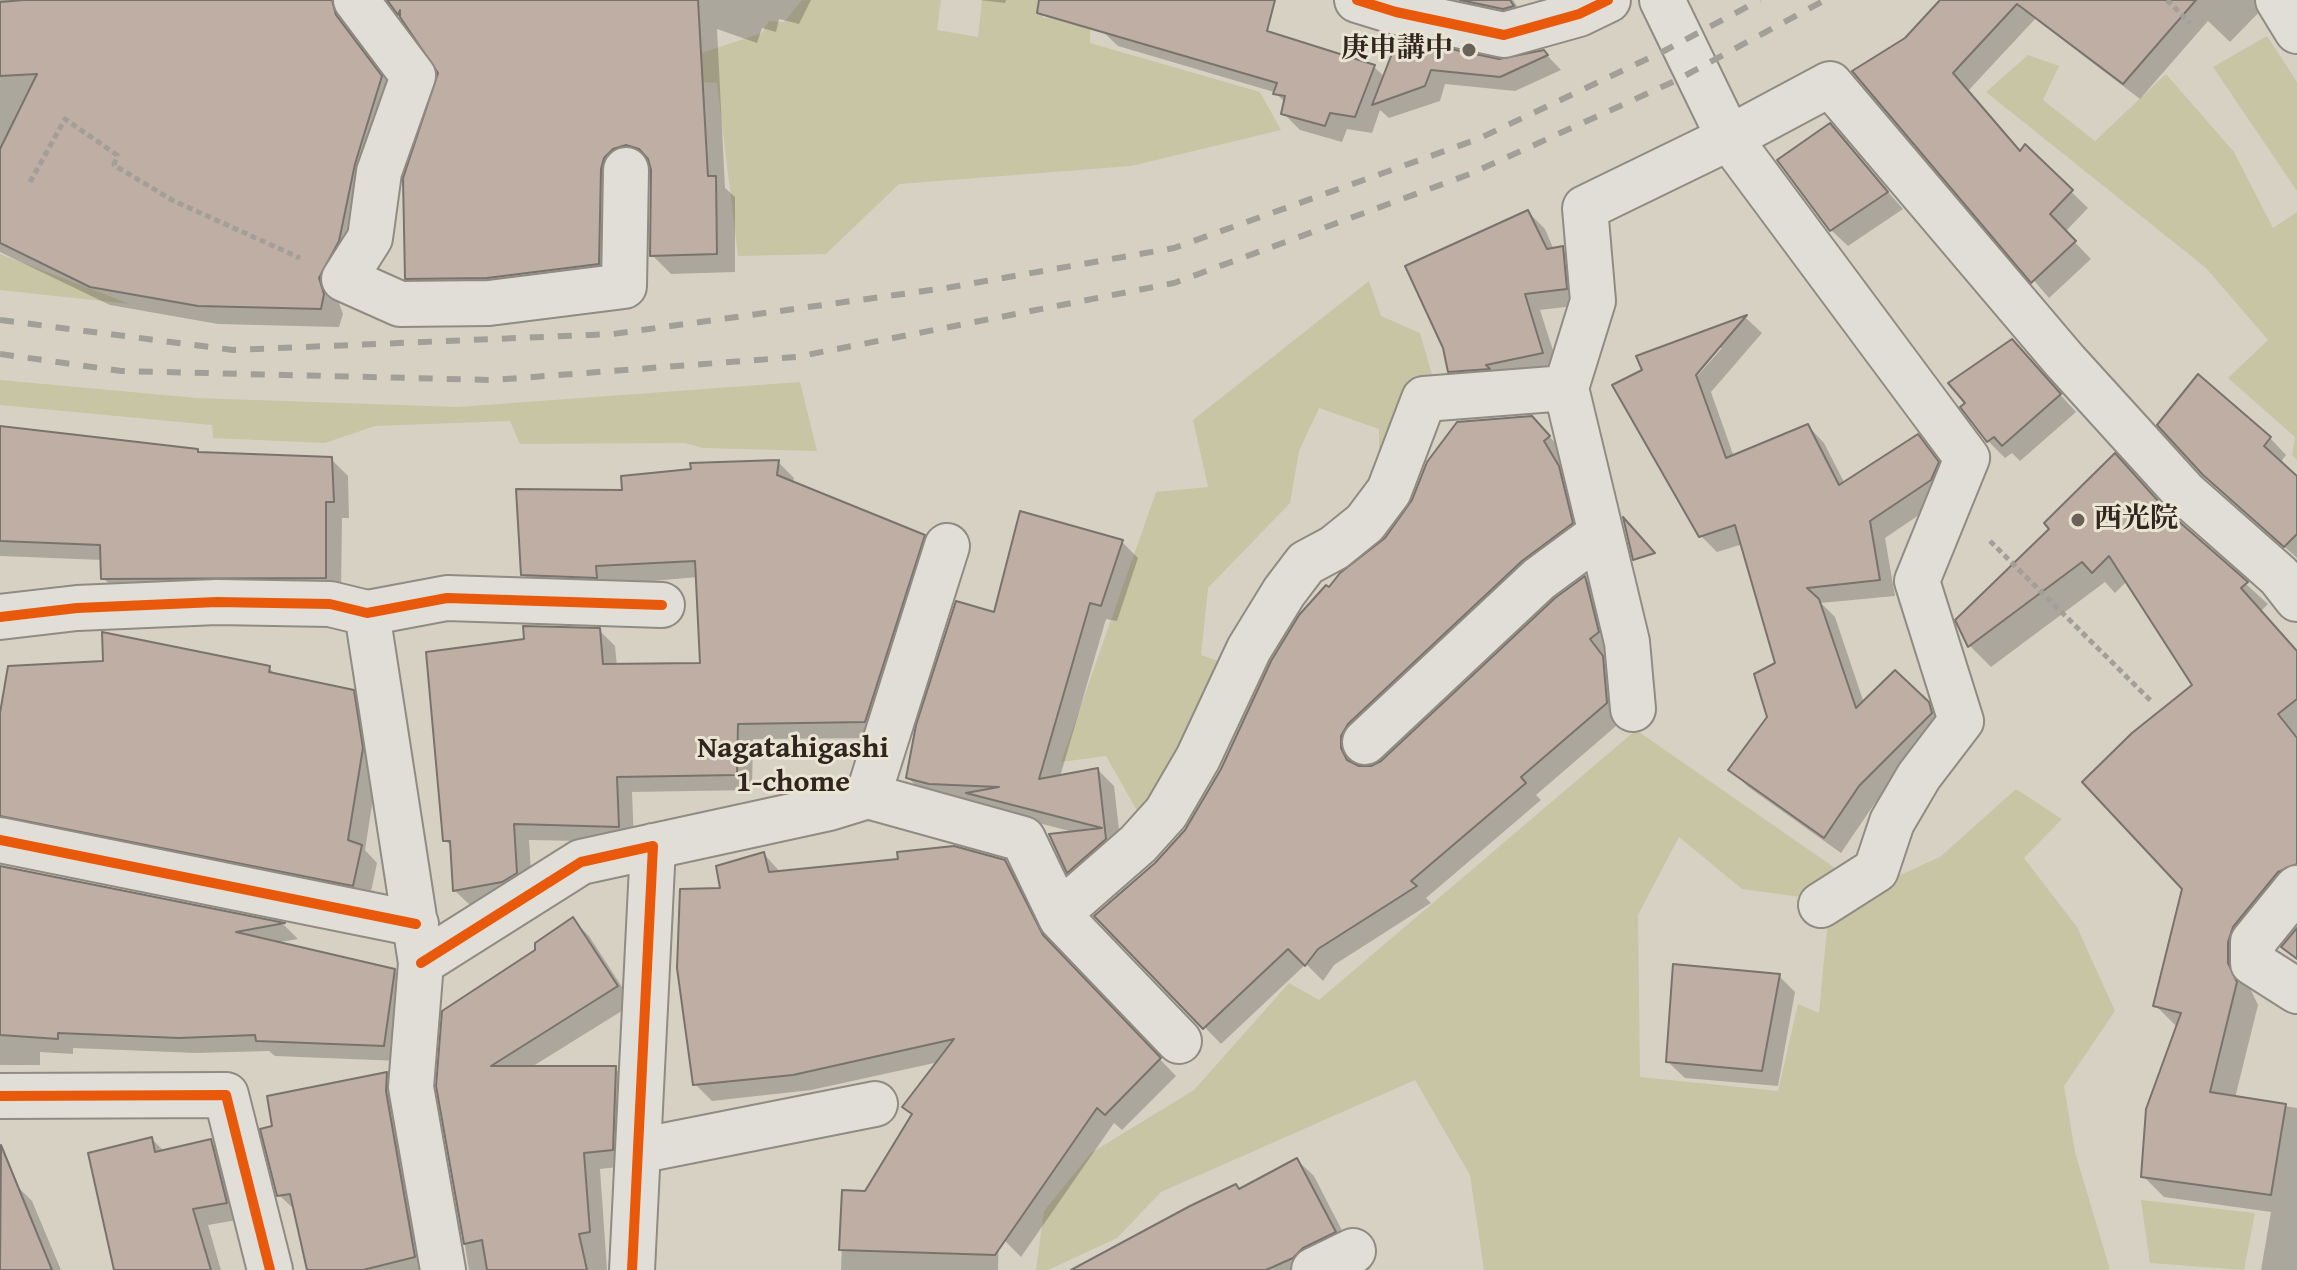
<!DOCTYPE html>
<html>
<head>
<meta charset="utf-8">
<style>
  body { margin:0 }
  canvas { display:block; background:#d6d1c3 }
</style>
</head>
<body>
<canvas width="2297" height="1270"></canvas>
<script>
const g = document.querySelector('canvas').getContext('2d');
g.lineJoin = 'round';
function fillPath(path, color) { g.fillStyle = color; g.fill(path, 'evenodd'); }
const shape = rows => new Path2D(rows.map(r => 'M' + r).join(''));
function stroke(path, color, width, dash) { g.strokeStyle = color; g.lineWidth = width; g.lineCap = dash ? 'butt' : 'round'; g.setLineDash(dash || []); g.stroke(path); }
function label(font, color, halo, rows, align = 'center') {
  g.font = font + ' "Gentium Book Plus","Noto Serif JP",serif'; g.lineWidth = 6; g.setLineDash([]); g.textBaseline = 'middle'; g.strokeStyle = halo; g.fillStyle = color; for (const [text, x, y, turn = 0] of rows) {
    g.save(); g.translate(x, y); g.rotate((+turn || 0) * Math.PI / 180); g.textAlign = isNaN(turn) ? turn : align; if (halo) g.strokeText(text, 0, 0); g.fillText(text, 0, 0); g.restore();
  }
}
fillPath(shape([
  [802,0,941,0,937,30,978,37,982,0,1042,0,1043,18,1091,13,1090,43,1260,92,1281,130,1131,166,899,184,826,254,738,256,717,83,629,77,762,33,769,21,784,22],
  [2267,36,2297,82,2297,191,2213,67],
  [2028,55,2059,66,2043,100,2095,141,2166,74,2234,152,2273,228,2297,212,2297,460,2292,455,2295,437,2228,378,2268,340,2206,268,1986,92],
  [0,254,130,304,0,290],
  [1369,281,1381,316,1420,333,1435,385,1379,475,1379,429,1319,408,1299,451,1290,503,1208,588,1201,655,1230,665,1143,821,1106,756,1061,762,1156,492,1208,487,1193,420],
  [0,380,197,398,458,407,800,382,817,451,703,448,685,443,520,444,510,421,375,426,325,443,213,438,212,425,0,405],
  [1636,730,1848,877,1815,899,1742,889,1679,837,1638,915,1640,1077,1778,1091,1798,1004,1819,1013,1829,907,1940,857,2016,789,2062,819,2024,858,2077,927,2115,1011,2064,1086,2075,1152,2110,1270,1484,1270,1470,1175,1415,1080,1161,1192,1117,1238,1048,1270,1036,1270,1044,1211,1091,1153,1194,1090,1289,983,1319,1000],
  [2141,1200,2255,1213,2244,1270,2150,1263]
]), '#c7c5a4');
fillPath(shape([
  [0,0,359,0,349,23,354,36,400,97,337,298,343,314,339,327,218,324,110,305,0,252],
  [389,0,811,0,799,24,779,19,776,32,762,28,757,43,717,29,725,188,735,197,735,272,671,274,652,255,652,165,646,163,618,282,426,297,407,278,440,71],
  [980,0,1006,0,1005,3],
  [1109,0,1159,0,1374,67,1385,77,1399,40,1499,62,1544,52,1561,70,1515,91,1445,84,1440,101,1389,118,1380,110,1372,133,1347,129,1342,142,1300,130,1283,113,1286,103,1274,92,1118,46,1101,30],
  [1422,0,1513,0,1529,23],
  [1942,0,2264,0,2267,4,2230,42,2208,21,2140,99,2035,19,1968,91,2021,153,2025,147,2088,208,2065,232,2091,259,2049,298,1855,72,1906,39],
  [1830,126,1903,209,1848,246,1831,230],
  [1528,212,1545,229,1554,250,1562,248,1579,264,1582,305,1540,310,1559,369,1467,388,1450,371,1444,347],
  [1746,318,1762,333,1711,392,1734,457,1808,426,1824,443,1845,484,1918,437,1954,479,1947,496,1885,538,1895,596,1821,603,1835,617,1864,703,1927,703,1944,720,1947,730,1875,803,1841,853,1747,786,1731,769,1769,718,1778,664,1743,544,1717,552,1701,536,1639,357],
  [1716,348,1722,348,1691,383,1688,381],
  [2028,359,2076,412,2020,461,2012,453,2005,458,1988,441],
  [0,428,38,430,42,433,200,455,331,459,348,476,349,518,342,518,341,594,120,594,103,578,103,560,0,556],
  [1548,435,1565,453,1559,458,1575,485,1588,540,1357,753,1357,768,1372,768,1383,762,1585,578,1601,595,1614,649,1605,657,1619,674,1623,720,1536,795,1541,800,1426,898,1431,903,1334,965,1323,981,1306,964,1221,1044,1097,916,1156,864,1186,831,1329,590],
  [2270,438,2286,455,2280,463,2297,479,2297,558,2222,491],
  [778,462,794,478,793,484,924,536,940,552,881,738,753,739,752,790,632,792,634,842,529,840,532,889,471,906,455,891,452,847,445,840,599,630,615,646,617,666,702,664,698,577,539,591,523,574,624,492],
  [2177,522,2268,604,2261,611,2297,651,2297,896,2249,986,2258,1005,2235,1098,2297,1108,2297,1270,2261,1270,2271,1212,2164,1197,2143,1176,2178,1028,2156,1006,2184,888,2194,685,2127,581,2115,593,2105,582,1991,667,1970,646,1958,620,2052,529],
  [1122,542,1138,558,1117,621,1106,619,1060,777,1098,770,1114,786,1122,855,1085,888,1069,872,1052,836,1077,833,985,809,976,801,925,794,908,778,996,615],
  [269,668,277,676,353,692,369,709,378,766,365,850,377,863,369,901,0,837,0,722],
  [764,854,781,873,1004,862,1021,879,1059,954,1176,1076,1122,1130,1114,1123,1021,1257,1005,1241,999,1228,998,1270,841,1270,844,1192,866,1193,914,1116,905,1107,939,1062,811,1090,712,1101,695,1084,723,890],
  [0,868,284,925,298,939,275,943,394,971,411,987,400,1061,275,1056,269,1051,196,1053,73,1048,73,1054,40,1052,40,1065,0,1065],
  [573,920,589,936,633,1004,530,1068,615,1068,631,1085,628,1166,600,1169,607,1270,469,1270,438,1086,537,951],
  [1779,976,1795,992,1778,1086,1685,1078,1668,1062],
  [386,1074,403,1091,430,1270,309,1270,297,1212,279,1195,274,1128],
  [152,1139,165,1152,211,1142,227,1158,243,1219,208,1225,221,1270,123,1270],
  [1297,1160,1314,1176,1351,1248,1310,1270,1072,1270,1236,1186,1241,1191],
  [16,1185,32,1201,61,1270,0,1270,0,1191]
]), '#0003');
const building = shape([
  [24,0,332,0,336,15,382,76,355,164,339,241,319,278,324,294,321,309,198,306,90,287,0,243,0,149,37,74,0,76,0,2,24,0],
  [387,0,698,0,708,176,716,176,717,254,650,256,651,170,648,159,639,149,626,145,613,149,604,158,601,169,599,264,487,278,405,279,403,178,438,73,400,17,400,10,398,15,387,0],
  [1039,0,1275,0,1267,31,1375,65,1355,117,1330,113,1325,126,1281,114,1285,96,1273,94,1277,83,1037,13,1039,0],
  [1460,0,1510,0,1514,6,1503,9,1460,0],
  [1940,0,2196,0,2123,84,2017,4,1953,73,2020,151,2025,144,2073,190,2050,214,2076,241,2031,283,1852,71,1905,38,1940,0],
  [1398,38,1499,59,1544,50,1548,55,1500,77,1431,70,1425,86,1372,105,1398,38],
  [1830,123,1888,192,1830,231,1777,160,1830,123],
  [1528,210,1547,249,1563,246,1567,289,1525,294,1543,353,1486,365,1490,369,1448,372,1443,348,1405,266,1528,210],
  [1747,315,1696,375,1726,458,1808,424,1839,485,1918,434,1939,462,1931,480,1870,521,1880,580,1807,588,1819,599,1856,708,1895,670,1929,702,1932,713,1859,786,1824,838,1728,770,1767,717,1754,674,1775,663,1735,525,1699,537,1612,385,1642,370,1636,356,1747,315],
  [2012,339,2061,394,2002,446,1994,437,1987,442,1960,407,1965,403,1948,383,2012,339],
  [2198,374,2271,437,2264,446,2297,476,2297,534,2284,547,2203,475,2157,425,2198,374],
  [1532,416,1550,436,1544,441,1559,466,1573,523,1522,561,1348,724,1341,736,1341,748,1347,760,1359,766,1371,766,1381,761,1555,598,1585,576,1599,632,1590,639,1603,656,1607,703,1521,777,1526,783,1411,881,1417,886,1318,949,1305,966,1288,949,1203,1029,1094,916,1155,863,1185,830,1221,769,1271,661,1299,615,1326,585,1329,587,1340,573,1385,538,1412,500,1427,462,1457,422,1532,416],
  [0,426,198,449,198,452,332,457,334,502,326,502,326,578,101,579,100,545,0,541,0,426],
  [2115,453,2168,512,2248,582,2241,588,2297,651,2297,699,2278,714,2297,738,2297,864,2278,872,2233,927,2228,942,2228,963,2237,982,2210,1092,2286,1104,2271,1195,2141,1177,2146,1109,2181,1013,2153,1006,2182,889,2082,782,2132,733,2192,685,2109,556,2092,573,2082,562,1968,647,1955,620,2049,529,2044,523,2115,453],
  [779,460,777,475,925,535,865,722,738,724,737,775,617,777,619,827,514,824,517,873,502,882,453,891,450,841,443,841,426,652,524,639,523,626,600,628,603,664,700,663,695,561,596,566,597,578,521,575,516,489,622,490,621,476,691,469,690,463,779,460],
  [1020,511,1123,540,1101,606,1090,603,1039,779,1098,768,1106,839,1067,873,1049,834,1102,828,966,793,999,787,929,784,906,778,916,725,956,601,994,612,1020,511],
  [1623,517,1655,553,1633,560,1623,517],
  [102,632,270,666,269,672,354,690,363,748,348,840,362,845,353,886,0,816,0,713,8,666,103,661,102,632],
  [954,846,1005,860,1043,935,1161,1058,1105,1115,1097,1108,995,1255,839,1250,842,1190,865,1191,912,1114,902,1107,954,1039,793,1075,693,1085,677,968,680,889,720,888,716,866,764,852,769,872,898,859,897,852,954,846],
  [0,866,285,923,236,932,395,969,384,1046,256,1041,255,1035,179,1038,58,1033,58,1039,0,1035,0,866],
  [573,917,618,986,491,1066,616,1066,613,1150,584,1153,590,1232,579,1234,587,1270,487,1270,482,1240,464,1244,436,1086,442,1011,535,950,535,943,573,917],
  [2297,928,2297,959,2281,947,2297,928],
  [1673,964,1780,974,1762,1071,1666,1062,1673,964],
  [387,1072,386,1091,415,1257,363,1270,307,1270,290,1194,277,1196,260,1129,272,1126,267,1096,387,1072],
  [152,1137,155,1152,211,1139,227,1203,193,1209,211,1270,114,1270,88,1153,152,1137],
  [1,1145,52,1270,0,1270,1,1145],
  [1297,1158,1336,1232,1303,1248,1293,1258,1266,1270,1071,1270,1190,1206,1236,1184,1239,1189,1297,1158]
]);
fillPath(building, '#beaea4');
stroke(building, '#78746d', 2);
const minor = shape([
  [356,0,413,76,379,172,370,238,344,279,400,304,489,303,624,286,626,170],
  [1357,0,1396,12,1504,35,1579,14,1608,0],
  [1662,0,1729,138,1967,458,1917,581,1961,721,1919,776,1892,822,1876,870,1821,905],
  [2278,0,2297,31],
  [367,613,421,963,411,1087,443,1270],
  [0,617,77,608,217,602,330,604,367,613,447,598,662,605],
  [1633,709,1627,642,1566,388,1593,301,1585,208,1729,138,1830,84,2065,361,2185,493,2279,576,2297,599],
  [1365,742,1539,579,1600,534],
  [868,796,947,546],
  [0,840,416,924],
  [2297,888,2253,942,2253,963,2297,991],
  [1059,913,1138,844,1166,813,1198,758,1249,649,1284,592,1306,563,1334,548,1365,523,1389,491,1424,399,1566,388],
  [421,963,581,862,829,808,868,796,1023,839,1061,918,1179,1041],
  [0,1096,226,1095,270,1270],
  [638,1151,875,1104],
  [632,1270,653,846],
  [1314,1270,1353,1251]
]);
stroke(minor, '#908b83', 48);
stroke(shape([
  [2167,0,2190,23],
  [30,182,65,119,117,155,114,165,172,200,300,258],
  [1990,541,2151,701]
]), '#a29f99', 5, [6, 4]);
stroke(minor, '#e1ded7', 44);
stroke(shape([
  [0,320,233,350,613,334,946,288,1174,248,1478,139,1664,51,1760,0],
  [0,354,121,371,493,380,796,357,1174,283,1470,174,1675,81,1825,0]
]), '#a29f99', 6, [14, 14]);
stroke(shape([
  [1357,0,1396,12,1504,35,1579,14,1608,0],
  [0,617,77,608,217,602,330,604,367,613,447,598,662,605],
  [0,840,416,924],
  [421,963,581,862,653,846,632,1270],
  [0,1096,226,1095,270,1270]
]), '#e8590c', 10);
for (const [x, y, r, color] of [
  [1469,50,8,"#6b6159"],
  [2078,520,8,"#6b6159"]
]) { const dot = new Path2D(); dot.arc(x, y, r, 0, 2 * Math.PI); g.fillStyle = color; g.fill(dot); stroke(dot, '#eae4d3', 3); }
label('bold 28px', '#322520', '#eae4d3', [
  ["庚申講中",1453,50],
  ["西光院",2094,520,"left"]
], 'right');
label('bold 30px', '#322520', '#eae4d3', [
  ["Nagatahigashi",793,749],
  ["1-chome",793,783]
]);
</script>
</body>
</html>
